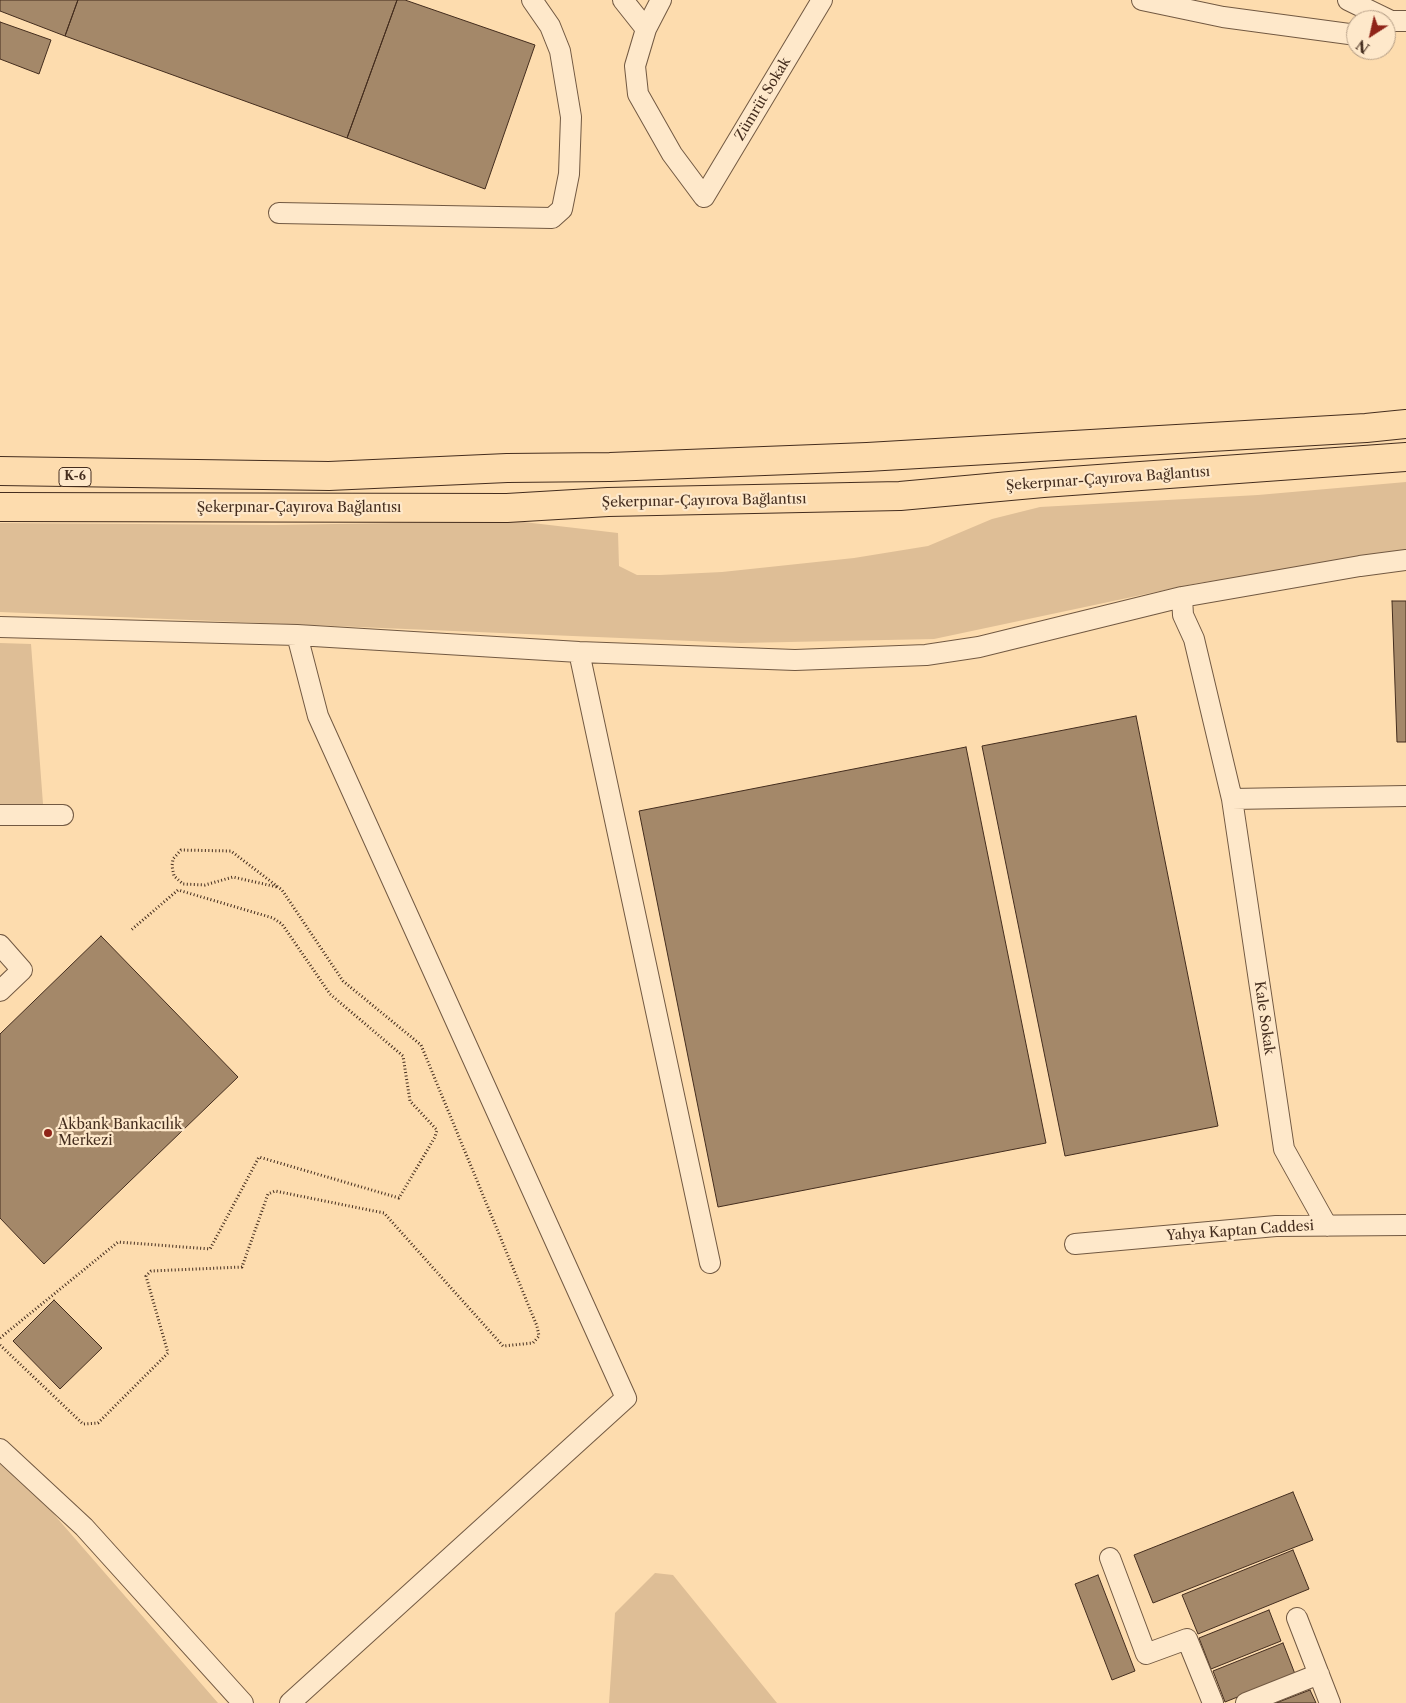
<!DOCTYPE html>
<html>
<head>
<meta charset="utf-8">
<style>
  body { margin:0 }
  #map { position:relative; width:1406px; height:1703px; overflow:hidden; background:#fddcae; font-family:"Libre Caslon Text",serif }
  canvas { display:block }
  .north { position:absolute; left:1346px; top:10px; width:50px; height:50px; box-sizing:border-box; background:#fee8ca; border:1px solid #b49d85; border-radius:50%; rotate:215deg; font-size:14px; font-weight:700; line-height:20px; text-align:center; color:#442d1e }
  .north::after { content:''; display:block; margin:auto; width:18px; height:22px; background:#8f2418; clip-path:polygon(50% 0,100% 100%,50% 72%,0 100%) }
</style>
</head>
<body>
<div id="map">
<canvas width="1406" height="1703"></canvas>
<div class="north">N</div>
</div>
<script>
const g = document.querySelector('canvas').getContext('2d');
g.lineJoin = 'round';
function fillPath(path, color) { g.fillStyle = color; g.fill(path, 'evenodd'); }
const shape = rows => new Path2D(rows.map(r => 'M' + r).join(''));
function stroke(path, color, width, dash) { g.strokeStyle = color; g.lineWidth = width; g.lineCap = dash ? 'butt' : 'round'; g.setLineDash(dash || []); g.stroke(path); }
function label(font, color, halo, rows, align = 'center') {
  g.font = font + ' "Libre Caslon Text",serif'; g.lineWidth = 4.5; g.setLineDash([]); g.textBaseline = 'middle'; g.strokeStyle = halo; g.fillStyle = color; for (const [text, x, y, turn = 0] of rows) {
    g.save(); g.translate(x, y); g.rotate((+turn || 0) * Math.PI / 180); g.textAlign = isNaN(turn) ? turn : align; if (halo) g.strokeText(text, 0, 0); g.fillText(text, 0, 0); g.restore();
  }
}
fillPath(shape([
  [1406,482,1406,554,1198,583,934,639,740,643,0,612,0,523,275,525,515,521,618,533,619,566,637,575,660,575,722,572,854,558,928,546,992,519,1040,507,1258,495],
  [0,643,31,644,43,804,0,804],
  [0,1462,51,1511,218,1703,0,1703],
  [655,1573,673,1575,777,1703,609,1703,615,1613]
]), '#debe96');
const building = shape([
  [0,0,78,0,65,36,0,11,0,0],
  [78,0,397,0,347,138,65,36,78,0],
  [397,0,405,0,535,45,485,189,347,138,397,0],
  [0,22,51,40,39,74,0,59,0,22],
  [1392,601,1406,601,1406,742,1397,742,1392,601],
  [1136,716,1218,1126,1065,1156,982,746,1136,716],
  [966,747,1046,1143,718,1207,639,811,966,747],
  [101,936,238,1077,44,1264,0,1218,0,1034,101,936],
  [54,1300,102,1348,60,1389,13,1341,54,1300],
  [1293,1492,1313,1540,1153,1603,1134,1555,1293,1492],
  [1293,1550,1309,1589,1198,1634,1182,1595,1293,1550],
  [1098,1575,1135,1671,1112,1680,1075,1584,1098,1575],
  [1269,1610,1281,1641,1211,1669,1199,1638,1269,1610],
  [1283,1643,1295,1674,1225,1702,1213,1671,1283,1643],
  [1310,1690,1316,1703,1276,1703,1310,1690]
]);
fillPath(building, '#a48869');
stroke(building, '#442d1e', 1);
const minor = shape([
  [623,0,646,29],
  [661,0,646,29,635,66,638,94,672,154,704,197,822,0],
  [1142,0,1223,17,1349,34,1356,32],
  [1348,0,1391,21,1406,21],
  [279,213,552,218,562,209,569,174,571,117,560,51,550,26,532,0],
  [1182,597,1183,615,1194,639,1232,799,1284,1149,1327,1226],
  [0,627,297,635,579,652,795,660,926,655,979,647,1182,597,1360,566,1406,560],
  [579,652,710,1263],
  [1232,799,1406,796],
  [0,815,63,815],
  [0,945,22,970,0,991],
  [1075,1244,1276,1226,1406,1225],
  [0,1449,84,1527,243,1703],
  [1110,1558,1146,1654,1187,1639,1213,1703],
  [1297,1618,1330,1703],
  [290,1703,626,1398,318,716,297,635],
  [1246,1703,1319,1674]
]);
const highway = shape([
  [0,471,329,476,507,468,610,467,867,457,1366,428,1406,424],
  [0,507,507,508,608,502,900,496,1043,483,1406,457]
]);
stroke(minor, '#725942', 22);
stroke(highway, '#442d1e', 30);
stroke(shape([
  [0,1338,118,1242,210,1249,259,1157,399,1198,435,1137,437,1130,410,1101,403,1056,330,994,282,924,273,918,178,890,130,931],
  [0,1345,83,1424,98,1423,168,1353,146,1276,151,1271,242,1267,268,1194,275,1191,384,1213,503,1346,533,1343,539,1336,537,1326,421,1045,343,981,282,890,231,851,181,850,173,859,172,866,174,876,183,884,205,885,233,877,277,887]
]), '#442d1e', 3, [1, 2.5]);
stroke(minor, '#fee8ca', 20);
stroke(highway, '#fddcae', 28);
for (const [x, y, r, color] of [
  [48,1133,5,"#8f2418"]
]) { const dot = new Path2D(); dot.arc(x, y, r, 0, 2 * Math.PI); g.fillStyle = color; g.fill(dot); stroke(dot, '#fee8ca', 2); }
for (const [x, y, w] of [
  [75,477,32]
]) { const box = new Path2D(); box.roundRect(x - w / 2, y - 9.5, w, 19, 4); g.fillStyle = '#fee8ca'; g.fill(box); stroke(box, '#442d1e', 1); }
label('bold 12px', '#442d1e', null, [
  ["K-6",75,477]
]);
label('14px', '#442d1e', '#fee8ca', [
  ["Zümrüt Sokak",763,99,-59],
  ["Şekerpınar-Çayırova Bağlantısı",1108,479,-4],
  ["Şekerpınar-Çayırova Bağlantısı",704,501,-1],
  ["Şekerpınar-Çayırova Bağlantısı",299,508],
  ["Kale Sokak",1264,1018,82],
  ["Yahya Kaptan Caddesi",1240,1231,-4]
]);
label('14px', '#442d1e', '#fee8ca', [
  ["Akbank Bankacılık",58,1125],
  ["Merkezi",58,1141]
], 'left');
</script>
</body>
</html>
